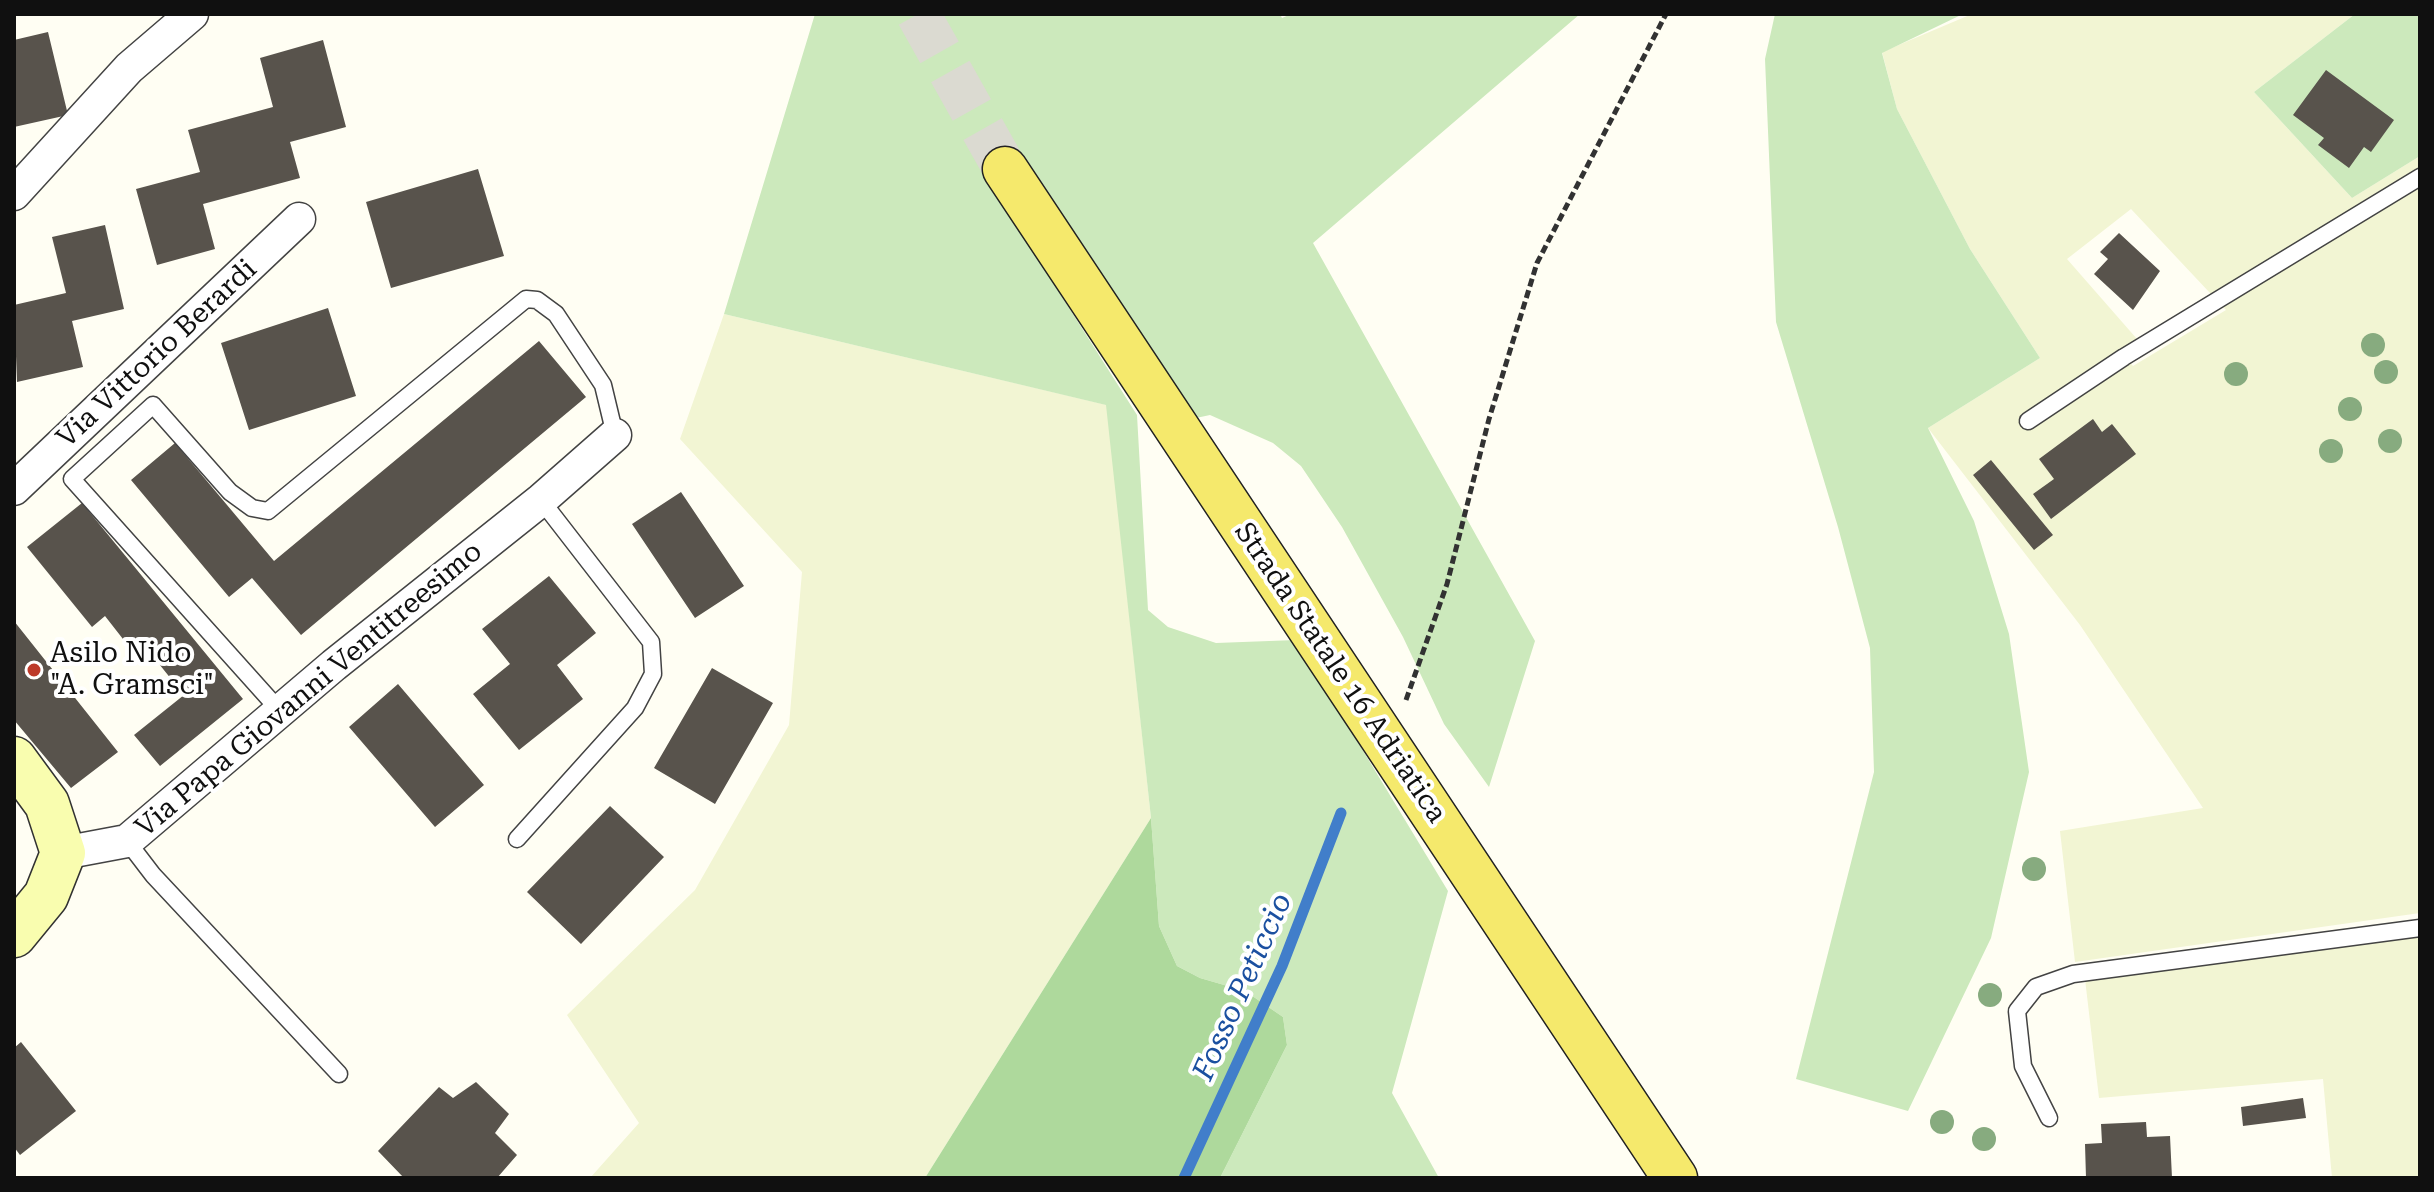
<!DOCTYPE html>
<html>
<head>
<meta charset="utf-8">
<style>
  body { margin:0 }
  #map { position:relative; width:2434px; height:1192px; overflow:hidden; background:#fffef3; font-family:"Roboto Serif",serif }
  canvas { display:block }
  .frame { position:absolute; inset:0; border:16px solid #101010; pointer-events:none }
</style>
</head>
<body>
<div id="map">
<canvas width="2434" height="1192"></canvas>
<div class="frame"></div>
</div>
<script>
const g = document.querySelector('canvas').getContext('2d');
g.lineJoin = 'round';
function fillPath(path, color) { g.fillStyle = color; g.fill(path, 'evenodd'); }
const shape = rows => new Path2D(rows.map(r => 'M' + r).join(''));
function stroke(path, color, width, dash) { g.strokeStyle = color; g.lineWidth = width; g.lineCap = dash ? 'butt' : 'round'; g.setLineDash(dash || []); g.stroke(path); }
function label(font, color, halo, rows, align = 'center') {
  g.font = font + ' "Roboto Serif",serif'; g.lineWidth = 8; g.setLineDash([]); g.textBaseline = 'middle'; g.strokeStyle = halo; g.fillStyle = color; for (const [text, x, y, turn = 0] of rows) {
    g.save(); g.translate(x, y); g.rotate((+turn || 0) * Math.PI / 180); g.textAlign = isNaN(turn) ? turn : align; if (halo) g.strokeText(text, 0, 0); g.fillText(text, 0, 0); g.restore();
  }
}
fillPath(shape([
  [1972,14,2355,14,2254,92,2352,198,2420,156,2420,913,2075,962,2060,831,2203,808,2080,625,1928,428,2040,358,1970,249,1897,109,1882,52],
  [2131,209,2226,310,2133,366,2120,351,2137,339,2067,259],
  [724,314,1107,405,1151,818,925,1178,590,1178,639,1123,567,1015,695,890,789,725,802,572,680,439],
  [2420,933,2420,1178,2332,1178,2323,1079,2099,1098,2085,979]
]), '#f2f5d3');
fillPath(shape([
  [815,14,1280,14,1282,18,1291,14,1580,14,1313,243,1535,641,1489,787,1444,724,1403,637,1342,527,1301,466,1273,443,1210,415,1196,418,988,180,1137,415,1148,610,1168,627,1216,643,1296,640,1448,891,1392,1093,1439,1178,1220,1178,1287,1045,1283,1017,1245,991,1200,978,1177,966,1159,926,1151,818,1106,405,724,314],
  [1775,14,1963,14,1882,53,1897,109,1970,249,2040,358,1928,428,1974,521,2009,634,2029,772,1991,938,1908,1111,1796,1079,1874,772,1870,648,1838,527,1776,322,1765,59],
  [2355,14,2420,14,2420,156,2352,198,2254,92]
]), '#cce9bc');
fillPath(shape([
  [1151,818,1159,926,1177,966,1200,978,1245,991,1283,1017,1287,1045,1220,1178,925,1178]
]), '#aed99c');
stroke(shape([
  [1184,1178,1282,966,1341,813]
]), '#417eca', 11);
fillPath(shape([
  [48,32,68,115,14,127,14,40],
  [323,40,346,127,290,142,300,178,203,204,215,249,157,265,136,189,200,172,188,130,273,107,260,58],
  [2326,70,2394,120,2371,152,2364,147,2349,168,2318,145,2324,138,2293,115],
  [478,169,504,256,391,288,366,202],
  [105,225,124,309,72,321,83,367,17,382,14,305,66,293,52,237],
  [2119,233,2160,271,2133,310,2094,274,2108,259,2100,252],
  [328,308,356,396,249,430,221,343],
  [539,341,586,397,301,635,252,578,229,597,131,480,175,443,274,561],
  [2093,419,2102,432,2112,424,2136,454,2051,519,2033,494,2054,479,2039,459],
  [1991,460,2053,535,2034,550,1973,475],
  [681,492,744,586,695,618,632,524],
  [82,503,243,699,160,766,134,735,184,695,147,649,137,657,105,616,92,627,27,547],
  [549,576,596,633,557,665,583,699,519,750,473,694,510,664,482,629],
  [14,621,118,752,71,788,14,720],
  [712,668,773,703,715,804,654,768],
  [398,684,484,785,435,827,349,727],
  [610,806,664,857,581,944,527,892],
  [21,1042,76,1111,20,1155,14,1147,14,1048],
  [476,1082,509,1114,495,1133,517,1155,497,1178,404,1178,378,1151,439,1087,453,1098],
  [2303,1098,2306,1118,2243,1126,2241,1107],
  [2146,1122,2147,1137,2170,1136,2172,1178,2086,1178,2085,1144,2102,1143,2101,1124]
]), '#58534c');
stroke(shape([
  [918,14,1005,169]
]), '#dbdad1', 44, [44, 22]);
const lane = shape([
  [2028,421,2124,357,2420,177],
  [280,711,72,479,153,405,230,492,252,508,268,511,526,299,537,300,556,314,603,385,615,435],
  [517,839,635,708,653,674,651,642,541,500],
  [127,841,153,875,339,1074],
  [2049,1118,2023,1066,2017,1011,2036,987,2073,974,2420,928]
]);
const street = shape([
  [14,194,129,68,192,14],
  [14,489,299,219],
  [63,853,127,841,334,665,541,500,615,435]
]);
const secondary = shape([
  [14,759,47,804,63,853,46,896,14,935]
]);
const primary = shape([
  [1005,169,1675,1178]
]);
stroke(lane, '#434343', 19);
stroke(street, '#434343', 35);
stroke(secondary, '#323232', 47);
stroke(primary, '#212121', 47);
stroke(shape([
  [1406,700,1447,584,1489,419,1537,263,1666,14]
]), '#323232', 5, [8, 4]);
stroke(lane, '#fff', 16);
stroke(street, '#fff', 32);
stroke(secondary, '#f9fdaf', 44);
stroke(primary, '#f5e96c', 44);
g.fillStyle = '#87ab7f';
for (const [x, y] of [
  [2373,345],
  [2386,372],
  [2236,374],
  [2350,409],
  [2390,441],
  [2331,451],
  [2034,869],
  [1990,995],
  [1942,1122],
  [1984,1139]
]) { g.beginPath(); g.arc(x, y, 12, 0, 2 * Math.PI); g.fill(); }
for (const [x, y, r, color] of [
  [34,670,8,"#bd3a2a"]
]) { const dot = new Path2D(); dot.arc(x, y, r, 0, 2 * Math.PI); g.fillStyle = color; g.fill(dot); stroke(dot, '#fff', 3); }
label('28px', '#101010', '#fff', [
  ["Via Vittorio Berardi",157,354,-43],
  ["Strada Statale 16 Adriatica",1340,673,56],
  ["Via Papa Giovanni Ventitreesimo",309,690,-40]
]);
label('28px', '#101010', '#fff', [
  ["Asilo Nido",50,654],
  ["\"A. Gramsci\"",50,686]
], 'left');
label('italic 30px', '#1b50a0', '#fff', [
  ["Fosso Peticcio",1243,987,-66]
]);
</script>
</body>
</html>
